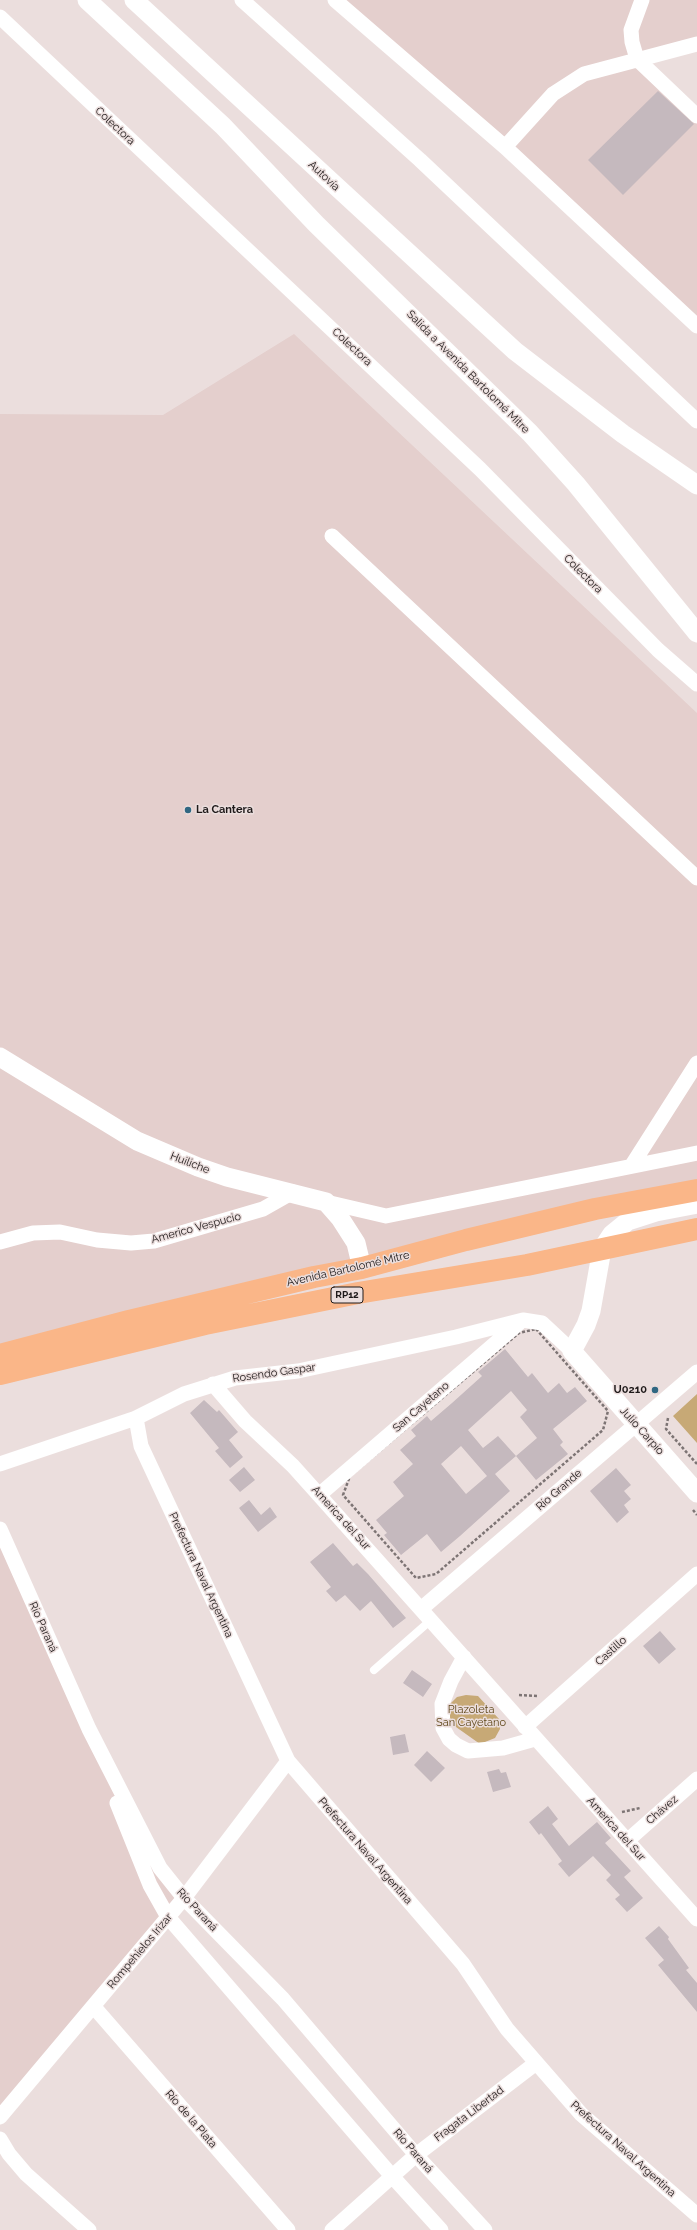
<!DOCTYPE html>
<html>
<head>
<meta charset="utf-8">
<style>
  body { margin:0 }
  canvas { display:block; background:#ebdedd }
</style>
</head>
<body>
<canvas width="697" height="2230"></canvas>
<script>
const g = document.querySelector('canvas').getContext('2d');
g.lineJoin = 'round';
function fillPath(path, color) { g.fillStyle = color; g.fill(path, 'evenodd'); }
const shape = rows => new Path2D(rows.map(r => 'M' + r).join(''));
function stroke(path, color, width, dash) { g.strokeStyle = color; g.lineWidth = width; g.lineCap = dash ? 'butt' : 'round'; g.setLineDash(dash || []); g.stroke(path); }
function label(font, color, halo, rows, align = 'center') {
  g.font = font + ' Raleway,sans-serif'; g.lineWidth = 3; g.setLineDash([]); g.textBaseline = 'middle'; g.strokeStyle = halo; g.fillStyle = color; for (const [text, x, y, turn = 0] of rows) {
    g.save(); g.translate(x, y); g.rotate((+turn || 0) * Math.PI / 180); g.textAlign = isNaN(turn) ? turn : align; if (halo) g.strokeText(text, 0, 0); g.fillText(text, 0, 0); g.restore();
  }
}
fillPath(shape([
  [335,0,697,0,697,44,638,59,697,116,697,326],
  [294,334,697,713,697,1190,0,1355,0,414,163,415],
  [0,1529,89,1729,184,1898,0,2117]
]), '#e4cfcd');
fillPath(shape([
  [697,1394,697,1443,673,1416],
  [466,1695,478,1696,499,1719,500,1729,495,1738,480,1744,456,1727,447,1714,449,1705,457,1697]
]), '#c7a976');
fillPath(shape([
  [658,91,694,124,623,195,588,160],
  [505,1349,528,1377,532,1373,548,1393,559,1383,567,1393,575,1387,587,1401,553,1429,563,1442,560,1445,568,1454,536,1480,516,1456,495,1474,510,1491,460,1536,441,1552,427,1534,401,1555,384,1535,387,1533,376,1520,404,1496,393,1482,413,1464,400,1450,416,1436,411,1430,427,1416,431,1421,452,1403,482,1376,478,1372],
  [511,1391,527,1410,520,1417,537,1438,516,1456,498,1436,483,1448,468,1430],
  [461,1446,487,1476,466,1494,441,1464],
  [204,1400,217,1412,219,1410,238,1432,229,1440,243,1457,230,1468,215,1451,219,1448,190,1413],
  [244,1467,255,1480,240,1492,229,1480],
  [616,1468,631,1485,624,1491,631,1499,624,1505,629,1512,617,1523,590,1491],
  [249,1500,261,1515,270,1507,277,1517,258,1532,239,1508],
  [333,1543,353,1566,357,1563,368,1574,406,1618,393,1628,371,1601,360,1611,345,1595,336,1602,326,1591,331,1587,310,1562],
  [660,1631,676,1649,659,1664,643,1646],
  [412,1670,432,1684,423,1697,403,1683],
  [405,1734,409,1752,393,1755,390,1737],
  [427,1751,445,1768,431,1782,414,1765],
  [499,1769,501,1773,506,1772,511,1787,493,1792,487,1772],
  [548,1806,558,1819,552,1824,569,1846,597,1822,611,1838,605,1843,631,1871,624,1877,643,1898,627,1912,615,1899,620,1895,606,1880,611,1875,593,1856,569,1877,558,1864,562,1861,541,1833,539,1835,529,1822],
  [659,1926,669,1937,668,1939,689,1968,686,1970,697,1983,697,2012,658,1965,664,1960,645,1938]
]), '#c5b9be');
stroke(shape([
  [536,1329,608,1411,603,1430,436,1574,416,1578,343,1495,350,1476,519,1333,536,1329],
  [668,1418,666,1429,697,1464],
  [693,1510,697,1515],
  [519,1695,538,1696],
  [622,1812,640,1808]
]), '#7d7474', 2.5, [3, 2]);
stroke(shape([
  [374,1670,431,1620]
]), '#fff', 8);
stroke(shape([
  [242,0,420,160,697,421],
  [335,0,505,147,697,326],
  [0,17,480,469,658,650,697,684],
  [637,59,697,116],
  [637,59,632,42,631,30,642,0],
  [505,147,553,94,584,74,697,44],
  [332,536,697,878],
  [632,1165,697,1063],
  [326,1202,386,1216,697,1153],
  [0,1242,33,1233,60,1232,97,1240,131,1243,154,1241,263,1209,293,1192],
  [213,1384,245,1421,293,1466,319,1495,697,1919],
  [136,1418,141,1446,288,1761,463,1964,507,2029,581,2114,697,2215],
  [0,1464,136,1418,184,1394,235,1378,298,1371,456,1337,523,1320,542,1323,572,1351],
  [319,1495,519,1323],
  [0,1529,89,1729,160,1868,184,1898,283,1999,416,2155,485,2230],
  [421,1609,697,1372],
  [464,1657,451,1681,442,1704,443,1728,449,1739,456,1745,468,1751,503,1748,535,1739],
  [525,1727,697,1574],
  [117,1803,150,1885,168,1917,391,2175,441,2230],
  [627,1841,697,1779],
  [94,2007,288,2230],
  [0,2117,184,1898,288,1761],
  [0,2139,9,2154,26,2174,89,2230],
  [332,2230,416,2155,536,2063]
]), '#fff', 15);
stroke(shape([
  [87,0,223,126,316,224,530,433,576,484,697,633],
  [134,0,515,351,623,434,697,485],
  [0,1057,137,1141,198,1167,227,1177,326,1202,340,1218,356,1243,362,1268],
  [697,1204,656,1212,628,1221,612,1234,602,1249,591,1311,586,1325,572,1351,697,1493]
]), '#fff', 19);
stroke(shape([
  [0,1355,129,1321,314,1277,362,1268,466,1240,595,1209,697,1190],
  [0,1374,205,1324,358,1293,527,1265,697,1229]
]), '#fab688', 22);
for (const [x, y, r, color] of [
  [188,810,4,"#306782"],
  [655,1390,4,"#306782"]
]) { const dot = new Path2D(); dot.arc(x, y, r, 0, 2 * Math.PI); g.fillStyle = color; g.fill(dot); stroke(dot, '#ebdedd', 1.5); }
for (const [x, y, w] of [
  [347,1295,32]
]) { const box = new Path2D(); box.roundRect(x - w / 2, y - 8, w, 16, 3); g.fillStyle = '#ebdedd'; g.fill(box); stroke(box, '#1f1a1a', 1); }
label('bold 10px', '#1f1a1a', null, [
  ["RP12",347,1295]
]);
label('11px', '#1f1a1a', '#ebdedd', [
  ["Colectora",115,126,43],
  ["Autovía",324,176,43],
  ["Colectora",352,347,43],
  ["Salida a Avenida Bartolomé Mitre",468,372,45],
  ["Colectora",583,574,45],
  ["Huiliche",190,1163,21],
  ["Americo Vespucio",196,1228,-15],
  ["Avenida Bartolomé Mitre",348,1269,-13],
  ["Rosendo Gaspar",274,1373,-8],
  ["San Cayetano",421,1407,-41],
  ["Julio Carpio",642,1431,48],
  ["Río Grande",559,1490,-41],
  ["America del Sur",341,1518,48],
  ["Prefectura Naval Argentina",201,1575,65],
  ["Río Paraná",43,1627,66],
  ["Castillo",611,1651,-42],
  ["Chávez",662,1810,-41],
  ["America del Sur",616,1829,48],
  ["Prefectura Naval Argentina",365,1851,49],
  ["Río Paraná",197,1910,47],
  ["Rompehielos Irizar",140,1951,-50],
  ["Fragata Libertad",469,2114,-37],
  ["Río de la Plata",191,2119,49],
  ["Prefectura Naval Argentina",623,2149,42],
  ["Río Paraná",413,2151,49]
]);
label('bold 11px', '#1f1a1a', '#ebdedd', [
  ["La Cantera",196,810],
  ["U0210",647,1390,"right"]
], 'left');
label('11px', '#5f4719', '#ebdedd', [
  ["Plazoleta",471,1710],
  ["San Cayetano",471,1723]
]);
</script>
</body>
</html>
